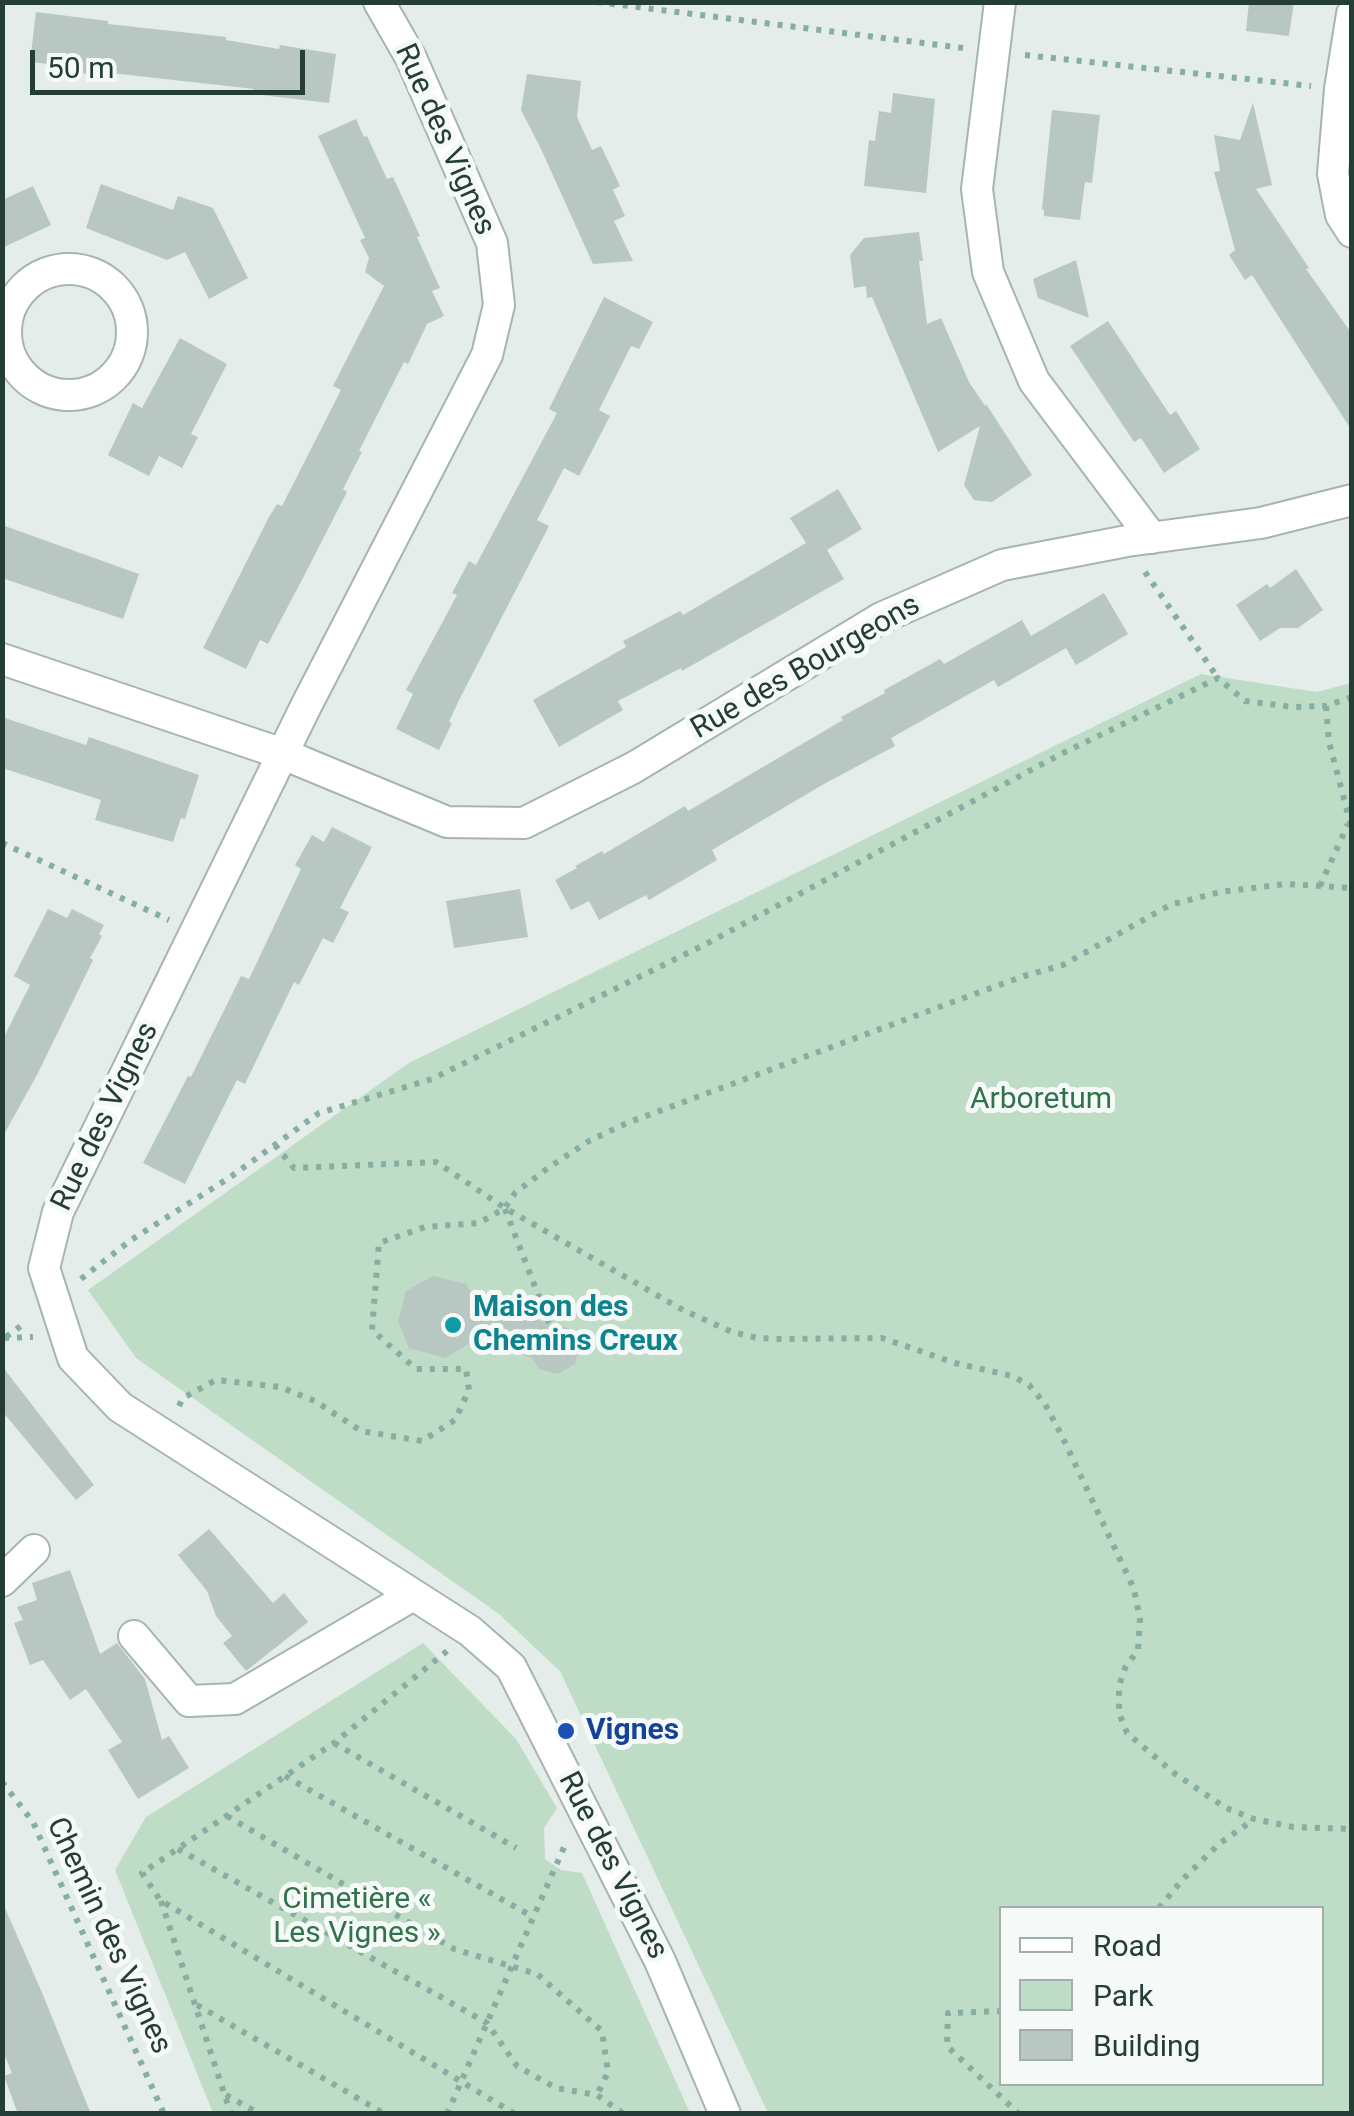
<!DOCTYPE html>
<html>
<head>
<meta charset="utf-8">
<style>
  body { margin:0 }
  #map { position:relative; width:1354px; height:2116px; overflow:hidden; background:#e4ede9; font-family:Roboto,sans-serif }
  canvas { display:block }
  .frame { position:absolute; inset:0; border:5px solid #243d37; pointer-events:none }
  .legend { position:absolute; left:999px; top:1906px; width:325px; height:180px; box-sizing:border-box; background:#f5f9f7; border:2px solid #a1aeaa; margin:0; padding:12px 18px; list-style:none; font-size:30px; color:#243d37 }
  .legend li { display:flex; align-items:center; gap:20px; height:50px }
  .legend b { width:50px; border:2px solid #a1aeaa }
  .scale { position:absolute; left:30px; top:50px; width:275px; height:45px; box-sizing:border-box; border:5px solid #243d37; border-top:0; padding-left:12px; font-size:30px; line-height:35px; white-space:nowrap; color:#243d37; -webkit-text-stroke:8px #f5f9f7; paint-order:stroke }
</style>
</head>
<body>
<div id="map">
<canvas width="1354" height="2116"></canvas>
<div class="frame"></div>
<ul class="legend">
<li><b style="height:12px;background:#fff"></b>Road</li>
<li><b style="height:28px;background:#bfdcc7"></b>Park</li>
<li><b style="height:28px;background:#b9c7c2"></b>Building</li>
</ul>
<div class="scale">50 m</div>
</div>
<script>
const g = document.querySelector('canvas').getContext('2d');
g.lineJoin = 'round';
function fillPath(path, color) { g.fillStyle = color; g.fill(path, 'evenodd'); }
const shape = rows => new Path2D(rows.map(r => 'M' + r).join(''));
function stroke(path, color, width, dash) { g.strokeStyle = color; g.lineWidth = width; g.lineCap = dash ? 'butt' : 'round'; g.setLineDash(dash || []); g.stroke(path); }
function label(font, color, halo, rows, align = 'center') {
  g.font = font + ' Roboto,sans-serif'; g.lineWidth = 10; g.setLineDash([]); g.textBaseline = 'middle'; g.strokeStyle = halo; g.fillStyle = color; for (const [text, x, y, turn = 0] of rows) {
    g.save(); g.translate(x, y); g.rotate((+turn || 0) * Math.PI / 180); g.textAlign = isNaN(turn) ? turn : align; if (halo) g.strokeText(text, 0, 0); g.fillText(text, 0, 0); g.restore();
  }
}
fillPath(shape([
  [1201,674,1317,692,1351,683,1351,2113,768,2113,560,1671,499,1614,136,1358,88,1290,409,1063],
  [1002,1908,1322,1908,1322,2084,1002,2084],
  [423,1643,516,1739,557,1808,544,1828,545,1859,561,1870,582,1873,690,2113,213,2113,115,1870,146,1817]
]), '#bfdcc7');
fillPath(shape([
  [1249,2,1294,2,1289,36,1246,31],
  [36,12,108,21,108,24,226,37,226,40,279,49,280,45,336,54,329,103,253,94,254,89,102,72,102,76,65,71,66,66,30,62],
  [527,74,581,81,577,117,592,150,601,146,620,186,613,190,625,216,614,221,633,261,593,264,541,149,521,110],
  [893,93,935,99,926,193,864,186,869,140,875,141,879,111,891,113],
  [1253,103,1272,185,1256,189,1309,268,1306,269,1352,334,1352,431,1252,275,1245,280,1229,255,1235,250,1214,172,1220,171,1214,135,1240,140],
  [1052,110,1100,115,1092,183,1085,182,1080,220,1044,216,1044,210,1042,209],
  [356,119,364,137,367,136,387,179,393,177,420,236,417,237,440,288,432,291,444,316,427,324,408,364,404,362,359,451,362,452,343,489,347,492,303,578,268,644,260,640,246,669,203,648,269,517,277,504,282,506,341,390,333,386,384,286,365,272,369,258,360,240,365,238,318,136],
  [101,184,173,210,178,196,213,208,248,278,209,299,185,252,167,260,86,228],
  [33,186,51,225,2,248,2,200],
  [919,232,923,261,919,261,927,324,941,318,969,382,985,406,986,404,1032,475,992,502,974,500,964,485,980,426,938,452,872,297,867,298,866,286,854,288,850,255,864,238],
  [1076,260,1089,318,1038,298,1033,279],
  [604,297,653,322,639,349,631,346,599,410,610,416,579,476,564,468,537,520,549,526,458,702,449,722,452,723,439,750,396,729,413,694,406,690,457,595,452,593,469,561,476,565,557,413,549,409],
  [1108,321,1170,415,1176,411,1200,449,1164,473,1141,438,1134,442,1070,346],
  [180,338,227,364,191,434,198,437,182,468,159,456,149,476,108,455,133,403,142,408],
  [838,489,862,529,827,550,844,579,682,671,681,668,618,701,623,710,559,747,533,700,626,647,623,641,680,611,683,615,806,543,790,518],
  [2,525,139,574,123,619,2,578],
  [1296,569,1323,610,1298,628,1280,628,1260,641,1236,605,1267,584,1270,588],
  [1104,593,1128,634,1076,665,1066,648,998,687,994,680,891,738,895,746,824,784,712,850,717,860,649,900,646,895,599,920,589,901,571,910,555,880,577,868,575,866,602,851,604,854,685,806,688,811,843,720,841,717,885,693,884,690,940,659,944,664,1022,620,1031,636],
  [2,717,86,745,89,737,199,775,185,819,181,818,173,842,95,820,101,800,2,768],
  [332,827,372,847,340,908,349,912,333,943,323,938,299,985,294,982,245,1084,237,1080,185,1184,143,1163,188,1076,191,1077,241,976,249,979,301,869,295,865,312,835,324,842],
  [520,889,528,937,454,948,446,901],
  [48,909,67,918,72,909,104,925,99,934,102,936,90,958,93,960,38,1073,2,1138,2,1041,30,985,14,976],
  [433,1276,466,1284,483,1311,492,1308,583,1332,575,1364,558,1374,539,1369,532,1358,522,1355,512,1337,482,1355,473,1341,445,1358,409,1348,398,1321,406,1291],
  [2,1366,94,1485,76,1500,2,1411],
  [209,1529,273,1603,284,1593,308,1622,246,1671,223,1643,232,1636,216,1616,207,1591,178,1555],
  [70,1570,100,1654,117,1643,145,1679,162,1740,169,1736,189,1768,138,1799,108,1750,122,1742,86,1689,70,1700,43,1660,30,1665,14,1623,23,1620,17,1607,37,1600,32,1583],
  [2,1901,43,1995,91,2114,18,2114,4,2076,12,2073,2,2049]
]), '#b9c7c2');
const minor = shape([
  [379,2,411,58,492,243,499,305,487,355,306,706,58,1212,44,1268,73,1358,120,1407,470,1631,511,1667,660,1961,725,2114],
  [1000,2,977,189,988,272,1034,381,1152,538],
  [1352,14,1340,89,1333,174,1341,215,1352,232],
  '6 332a63 63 0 1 1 126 0a63 63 0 1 1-126 0Z',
  [2,659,283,754,447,822,524,823,633,768,881,618,1002,565,1127,541,1261,523,1352,500],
  [2,1581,34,1550],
  [134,1636,189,1701,235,1699,413,1595]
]);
stroke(minor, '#a7b5b0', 34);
stroke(shape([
  [597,2,963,48],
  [1025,55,1311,86],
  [1145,572,1218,678],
  [1326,706,1329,742,1352,829],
  [2,843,169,920],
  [1320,886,1348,824],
  [275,1145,294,1168,436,1162,505,1208,683,1310,732,1332,758,1338,780,1339,882,1338,955,1363,1012,1376,1029,1385,1045,1404,1061,1434,1134,1589,1140,1620,1138,1650,1125,1668,1119,1686,1119,1713,1127,1733,1174,1773,1226,1808,1254,1819,1293,1827,1352,1829],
  [505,1209,549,1323,549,1351],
  [81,1279,131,1240,229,1178,319,1113,432,1079,704,945,1061,754,1218,678,1245,701,1293,707,1326,706,1352,697],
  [6,1337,25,1323],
  [4,1338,33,1337],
  [179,1406,183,1398,216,1380,280,1387,315,1401,361,1431,422,1441,455,1420,469,1390,466,1369,416,1369,372,1330,379,1243,425,1227,479,1223,505,1208,515,1193,548,1168,589,1141,627,1123,950,1003,1024,976,1063,965,1170,905,1220,892,1286,884,1352,888],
  [447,1651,334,1743,142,1873,160,1900,515,2114],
  [334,1743,516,1848],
  [285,1776,533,1917],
  [2,1782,33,1822,164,2114],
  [227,1816,454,1949,537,1974,602,2031,608,2072,597,2095],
  [178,1849,487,2023,517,2066,556,2088,597,2095,624,2114],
  [161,1901,231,2114],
  [1159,1908,1183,1879,1219,1844,1253,1820],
  [197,2005,385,2114],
  [1002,2011,948,2013,947,2046,1019,2114],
  [226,2095,260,2114],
  [447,2114,565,1845]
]), '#87aea2', 6, [5, 8]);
stroke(minor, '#fff', 30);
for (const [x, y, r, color] of [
  [453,1325,10,"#0f9aa8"],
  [566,1731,10,"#1a4fb4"]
]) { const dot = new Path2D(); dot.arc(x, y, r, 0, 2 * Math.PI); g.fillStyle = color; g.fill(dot); stroke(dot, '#f5f9f7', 4); }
label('30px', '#243d37', '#f5f9f7', [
  ["Rue des Vignes",444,140,66],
  ["Rue des Bourgeons",806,668,-30],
  ["Rue des Vignes",106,1117,-64],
  ["Rue des Vignes",612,1866,63],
  ["Chemin des Vignes",108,1936,65]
]);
label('30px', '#31724b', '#f5f9f7', [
  ["Arboretum",1041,1100],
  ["Cimetière «",357,1900],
  ["Les Vignes »",357,1934]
]);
label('bold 30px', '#0d838f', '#f5f9f7', [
  ["Maison des",473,1308],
  ["Chemins Creux",473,1342]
], 'left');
label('bold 30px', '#164399', '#f5f9f7', [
  ["Vignes",586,1731]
], 'left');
</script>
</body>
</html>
